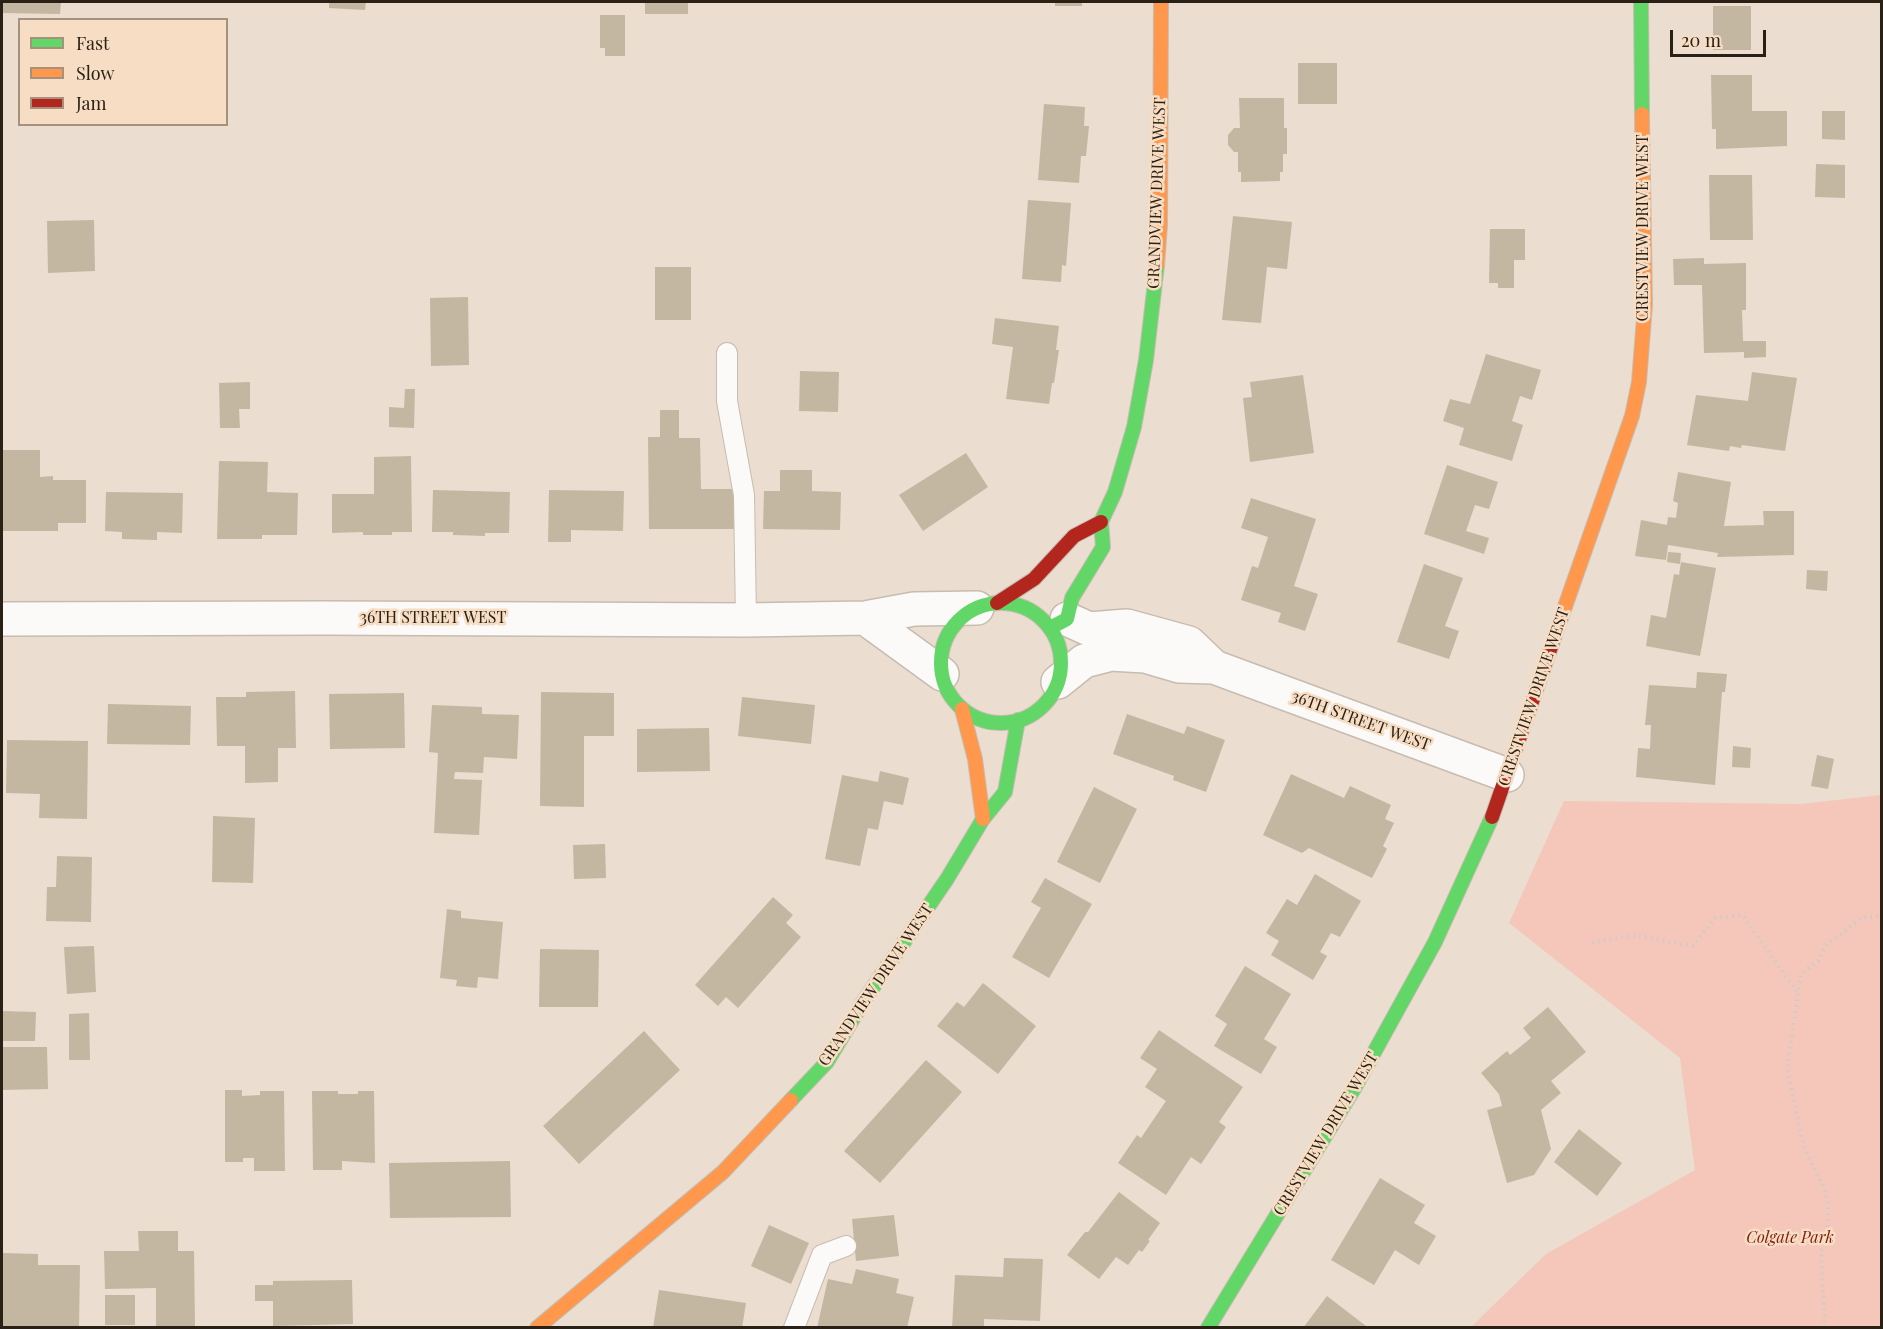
<!DOCTYPE html>
<html>
<head>
<meta charset="utf-8">
<style>
  body { margin:0 }
  #map { position:relative; width:1883px; height:1329px; overflow:hidden; background:#ebddcf; font-family:"Playfair Display",serif }
  canvas { display:block }
  .frame { position:absolute; inset:0; border:3px solid #292016; pointer-events:none }
  .legend { position:absolute; left:18px; top:18px; width:210px; height:108px; box-sizing:border-box; background:#f7ddc3; border:2px solid #a5917e; margin:0; padding:8px 10px; list-style:none; font-size:18px; color:#292016 }
  .legend li { display:flex; align-items:center; gap:12px; height:30px }
  .legend b { width:30px; border:2px solid #a5917e }
  .scale { position:absolute; left:1670px; top:30px; width:96px; height:27px; box-sizing:border-box; border:3px solid #292016; border-top:0; padding-left:8px; font-size:18px; line-height:21px; white-space:nowrap; color:#292016; -webkit-text-stroke:4px #f7ddc3; paint-order:stroke }
</style>
</head>
<body>
<div id="map">
<canvas width="1883" height="1329"></canvas>
<div class="frame"></div>
<ul class="legend">
<li><b style="height:8px;background:#63d668"></b>Fast</li>
<li><b style="height:8px;background:#ff974d"></b>Slow</li>
<li><b style="height:8px;background:#b3261e"></b>Jam</li>
</ul>
<div class="scale">20 m</div>
</div>
<script>
const g = document.querySelector('canvas').getContext('2d');
g.lineJoin = 'round';
function fillPath(path, color) { g.fillStyle = color; g.fill(path, 'evenodd'); }
const shape = rows => new Path2D(rows.map(r => 'M' + r).join(''));
function stroke(path, color, width, dash) { g.strokeStyle = color; g.lineWidth = width; g.lineCap = dash ? 'butt' : 'round'; g.setLineDash(dash || []); g.stroke(path); }
function label(font, color, halo, rows, align = 'center') {
  g.font = font + ' "Playfair Display",serif'; g.lineWidth = 5; g.setLineDash([]); g.textBaseline = 'middle'; g.strokeStyle = halo; g.fillStyle = color; for (const [text, x, y, turn = 0] of rows) {
    g.save(); g.translate(x, y); g.rotate((+turn || 0) * Math.PI / 180); g.textAlign = isNaN(turn) ? turn : align; if (halo) g.strokeText(text, 0, 0); g.fillText(text, 0, 0); g.restore();
  }
}
fillPath(shape([
  [1881,795,1881,1327,1471,1327,1546,1254,1695,1170,1680,1058,1509,923,1564,801,1801,804]
]), '#f4c7ba');
fillPath(shape([
  [2,2,61,2,60,14,2,13],
  [329,2,366,2,365,10,329,8],
  [645,2,688,2,688,14,645,14],
  [1055,2,1082,2,1082,6,1055,6],
  [1713,6,1751,6,1751,50,1713,50],
  [600,15,625,15,625,56,605,56,605,48,600,48],
  [1298,63,1337,63,1337,104,1298,104],
  [1711,75,1752,75,1752,111,1787,111,1787,146,1716,149,1716,129,1712,129],
  [1239,98,1284,98,1284,128,1287,128,1287,154,1283,154,1283,172,1280,172,1280,181,1241,182,1241,172,1238,172,1238,152,1234,152,1228,145,1228,135,1234,128,1240,128],
  [1044,104,1085,107,1084,126,1089,126,1086,156,1081,156,1079,183,1038,180],
  [1822,111,1845,111,1845,140,1822,139],
  [1816,164,1845,165,1845,198,1815,197],
  [1709,175,1752,175,1753,240,1710,240],
  [1028,200,1071,203,1066,266,1062,265,1061,282,1022,279],
  [1233,216,1292,222,1287,269,1267,267,1261,323,1222,320],
  [94,220,95,271,48,273,47,221],
  [1490,229,1525,229,1525,260,1514,260,1514,288,1498,288,1498,283,1489,283],
  [1704,258,1704,264,1746,263,1746,310,1742,310,1743,341,1766,341,1766,357,1744,358,1744,352,1704,353,1702,285,1674,285,1673,259],
  [655,267,691,267,691,320,655,320],
  [468,297,469,365,431,366,430,298],
  [995,318,1059,326,1056,350,1059,350,1054,383,1052,383,1049,404,1006,399,1013,347,992,344],
  [1486,354,1541,370,1532,400,1520,396,1512,421,1523,425,1512,461,1459,445,1464,428,1443,421,1450,399,1470,404],
  [800,371,839,372,838,412,799,411],
  [1752,372,1797,378,1785,451,1742,445,1741,448,1730,446,1729,451,1687,445,1696,395,1748,401],
  [1303,375,1314,453,1250,462,1243,398,1252,397,1250,382],
  [250,382,250,409,239,409,240,428,220,428,219,383],
  [405,389,415,389,414,428,389,427,389,407,404,408],
  [660,410,679,410,679,438,700,438,701,489,738,489,738,529,649,529,648,437,660,437],
  [2,450,40,450,40,477,53,476,53,480,86,480,86,523,58,523,58,531,2,531],
  [966,453,988,487,923,531,899,495],
  [411,456,412,532,392,532,392,535,363,535,363,532,332,533,332,494,374,494,374,457],
  [219,461,268,462,267,492,298,493,297,535,262,535,262,539,217,539],
  [1447,465,1498,482,1489,509,1475,505,1466,531,1489,538,1484,554,1424,534],
  [780,470,812,470,812,491,841,492,840,530,763,529,764,491,780,491],
  [1678,472,1731,482,1724,526,1764,525,1763,511,1794,511,1794,555,1717,557,1718,553,1668,545,1666,560,1635,556,1641,520,1667,525,1668,517,1676,518,1678,503,1673,501],
  [433,490,510,492,509,533,485,533,485,536,453,535,453,532,432,532],
  [549,490,624,491,623,531,571,530,571,542,548,542],
  [106,492,183,493,182,533,157,532,157,540,122,539,122,532,105,531],
  [1251,498,1316,519,1294,586,1318,594,1305,631,1278,622,1281,613,1241,600,1252,566,1258,568,1268,537,1241,528],
  [1668,552,1681,553,1680,564,1667,562],
  [1681,562,1716,568,1700,656,1646,646,1651,615,1666,618,1674,574,1679,575],
  [1424,564,1463,578,1445,626,1459,631,1449,659,1397,642],
  [1807,570,1828,571,1827,591,1806,589],
  [1697,672,1727,674,1725,692,1722,692,1715,785,1636,777,1638,748,1650,749,1651,725,1645,725,1649,685,1696,688],
  [295,691,296,748,278,748,278,782,245,783,245,746,217,746,216,697,246,697,246,692],
  [541,692,614,693,614,736,584,736,584,807,540,806],
  [404,693,405,748,330,749,329,694],
  [742,697,815,705,811,744,738,736],
  [108,704,191,706,190,745,107,744],
  [432,705,482,707,482,714,519,715,517,759,484,757,483,773,455,772,454,779,482,780,479,835,434,833,438,753,429,752],
  [1127,714,1184,734,1187,726,1225,740,1206,792,1173,780,1174,776,1113,754],
  [709,728,710,771,637,772,637,729],
  [7,740,88,741,87,819,39,818,40,794,6,793],
  [1733,746,1751,748,1750,768,1732,767],
  [1817,755,1834,759,1828,789,1811,786],
  [880,771,909,778,903,805,884,801,878,830,868,828,860,866,825,859,842,775,878,782],
  [1291,774,1344,798,1350,786,1391,805,1385,819,1394,823,1383,846,1387,849,1372,878,1309,848,1302,853,1263,835],
  [1094,787,1137,809,1100,883,1057,862],
  [213,816,255,818,253,883,212,882],
  [605,844,606,878,574,879,573,845],
  [57,856,92,857,91,922,46,921,47,887,56,887],
  [1315,874,1361,901,1340,937,1331,933,1320,952,1327,956,1313,980,1271,955,1279,941,1266,933,1287,899,1297,905],
  [1045,878,1092,904,1049,978,1012,957,1041,908,1031,902],
  [773,897,793,915,786,923,801,937,738,1008,726,997,718,1006,695,985],
  [447,909,461,911,461,918,503,922,498,979,478,977,477,988,456,986,457,980,440,978],
  [94,946,96,992,67,994,64,947],
  [540,949,599,950,598,1007,539,1007],
  [1245,966,1291,994,1264,1039,1277,1047,1261,1074,1214,1046,1227,1024,1215,1016],
  [983,983,1036,1026,998,1074,937,1026,957,1002,964,1007],
  [1548,1007,1586,1052,1551,1081,1561,1093,1541,1110,1551,1149,1534,1175,1507,1183,1487,1110,1502,1106,1499,1094,1481,1073,1507,1051,1510,1055,1531,1038,1523,1028],
  [2,1011,36,1012,35,1041,2,1041],
  [89,1013,90,1060,69,1060,69,1014],
  [1159,1030,1243,1087,1219,1122,1226,1127,1201,1164,1191,1157,1166,1195,1118,1163,1137,1135,1141,1138,1166,1101,1145,1087,1157,1069,1140,1058],
  [644,1031,680,1070,579,1164,543,1126],
  [2,1047,47,1047,48,1089,2,1090],
  [926,1060,962,1092,880,1183,844,1151],
  [225,1090,242,1090,242,1096,260,1095,260,1091,284,1091,285,1171,254,1171,254,1158,243,1158,243,1162,225,1162],
  [312,1091,338,1091,338,1094,358,1094,358,1091,374,1091,375,1163,342,1161,342,1170,313,1170],
  [1579,1129,1622,1163,1597,1196,1554,1162],
  [510,1161,511,1217,390,1218,389,1163],
  [1380,1178,1425,1205,1414,1223,1436,1236,1419,1265,1395,1250,1374,1285,1331,1260],
  [1119,1192,1160,1223,1148,1240,1150,1241,1142,1252,1139,1250,1128,1265,1116,1257,1099,1279,1067,1255,1085,1232,1088,1232],
  [894,1215,899,1256,856,1261,852,1219],
  [769,1225,809,1243,791,1284,751,1266],
  [138,1231,178,1231,178,1251,194,1251,195,1326,156,1327,156,1288,105,1289,104,1251,139,1251],
  [2,1253,38,1254,38,1265,80,1265,79,1328,2,1328],
  [1004,1258,1043,1259,1040,1321,984,1319,984,1328,952,1328,955,1275,1003,1277],
  [856,1269,899,1279,896,1293,914,1297,907,1328,817,1328,828,1279,852,1284],
  [352,1280,353,1324,273,1326,273,1301,255,1301,255,1285,273,1285,273,1281],
  [659,1290,746,1303,742,1328,653,1328],
  [105,1295,135,1295,135,1325,105,1325],
  [1327,1296,1366,1326,1365,1328,1303,1328]
]), '#c4b7a1');
const lane = shape([
  [727,353,727,401,744,495,746,620],
  [794,1328,822,1255,846,1246]
]);
const street = shape([
  [865,618,942,674],
  [2,619,323,618,746,620,865,618,914,609,977,608],
  [1067,619,1089,629,1127,626,1189,643,1214,667],
  [1058,682,1084,661,1111,654,1145,656,1179,666,1214,667,1507,775]
]);
const fast = shape([
  [1641,2,1642,114],
  '941 663a60 60 0 1 1 120 0a60 60 0 1 1-120 0Z',
  [1050,628,1067,619,1072,598,1103,547,1101,522,1115,492,1134,427,1146,360,1157,265],
  [791,1100,827,1062,863,1002,947,879,983,819,1005,792,1018,720],
  [1208,1328,1355,1087,1435,942,1492,817]
]);
const slow = shape([
  [1157,265,1160,225,1161,2],
  [1561,618,1632,416,1639,382,1645,305,1642,114],
  [962,709,975,759,983,819],
  [537,1328,723,1172,791,1100]
]);
const jam = shape([
  [997,603,1034,579,1074,536,1101,522],
  [1492,817,1561,618]
]);
stroke(lane, '#c7bcb1', 22);
stroke(street, '#c7bcb1', 36);
stroke(fast, '#c7bcb1', 16);
stroke(slow, '#c7bcb1', 16);
stroke(jam, '#c7bcb1', 16);
stroke(shape([
  [1592,943,1635,935,1693,946,1715,918,1742,915,1798,993],
  [1825,1328,1821,1253,1829,1219,1826,1192,1804,1147,1787,1068,1801,974,1818,961,1827,944,1862,918,1882,916]
]), '#cfcbc7', 4, [1.5, 4.5]);
stroke(lane, '#fcfaf8', 20);
stroke(street, '#fcfaf8', 33);
stroke(fast, '#63d668', 14);
stroke(slow, '#ff974d', 14);
stroke(jam, '#b3261e', 14);
label('16px', '#292016', '#f7ddc3', [
  ["GRANDVIEW DRIVE WEST",1157,193,-88],
  ["CRESTVIEW DRIVE WEST",1643,228,-90],
  ["36TH STREET WEST",433,618],
  ["CRESTVIEW DRIVE WEST",1534,697,-71],
  ["36TH STREET WEST",1361,721,20],
  ["GRANDVIEW DRIVE WEST",876,985,-56],
  ["CRESTVIEW DRIVE WEST",1326,1134,-59]
]);
label('italic 16px', '#831a0e', '#f7ddc3', [
  ["Colgate Park",1790,1238]
]);
</script>
</body>
</html>
